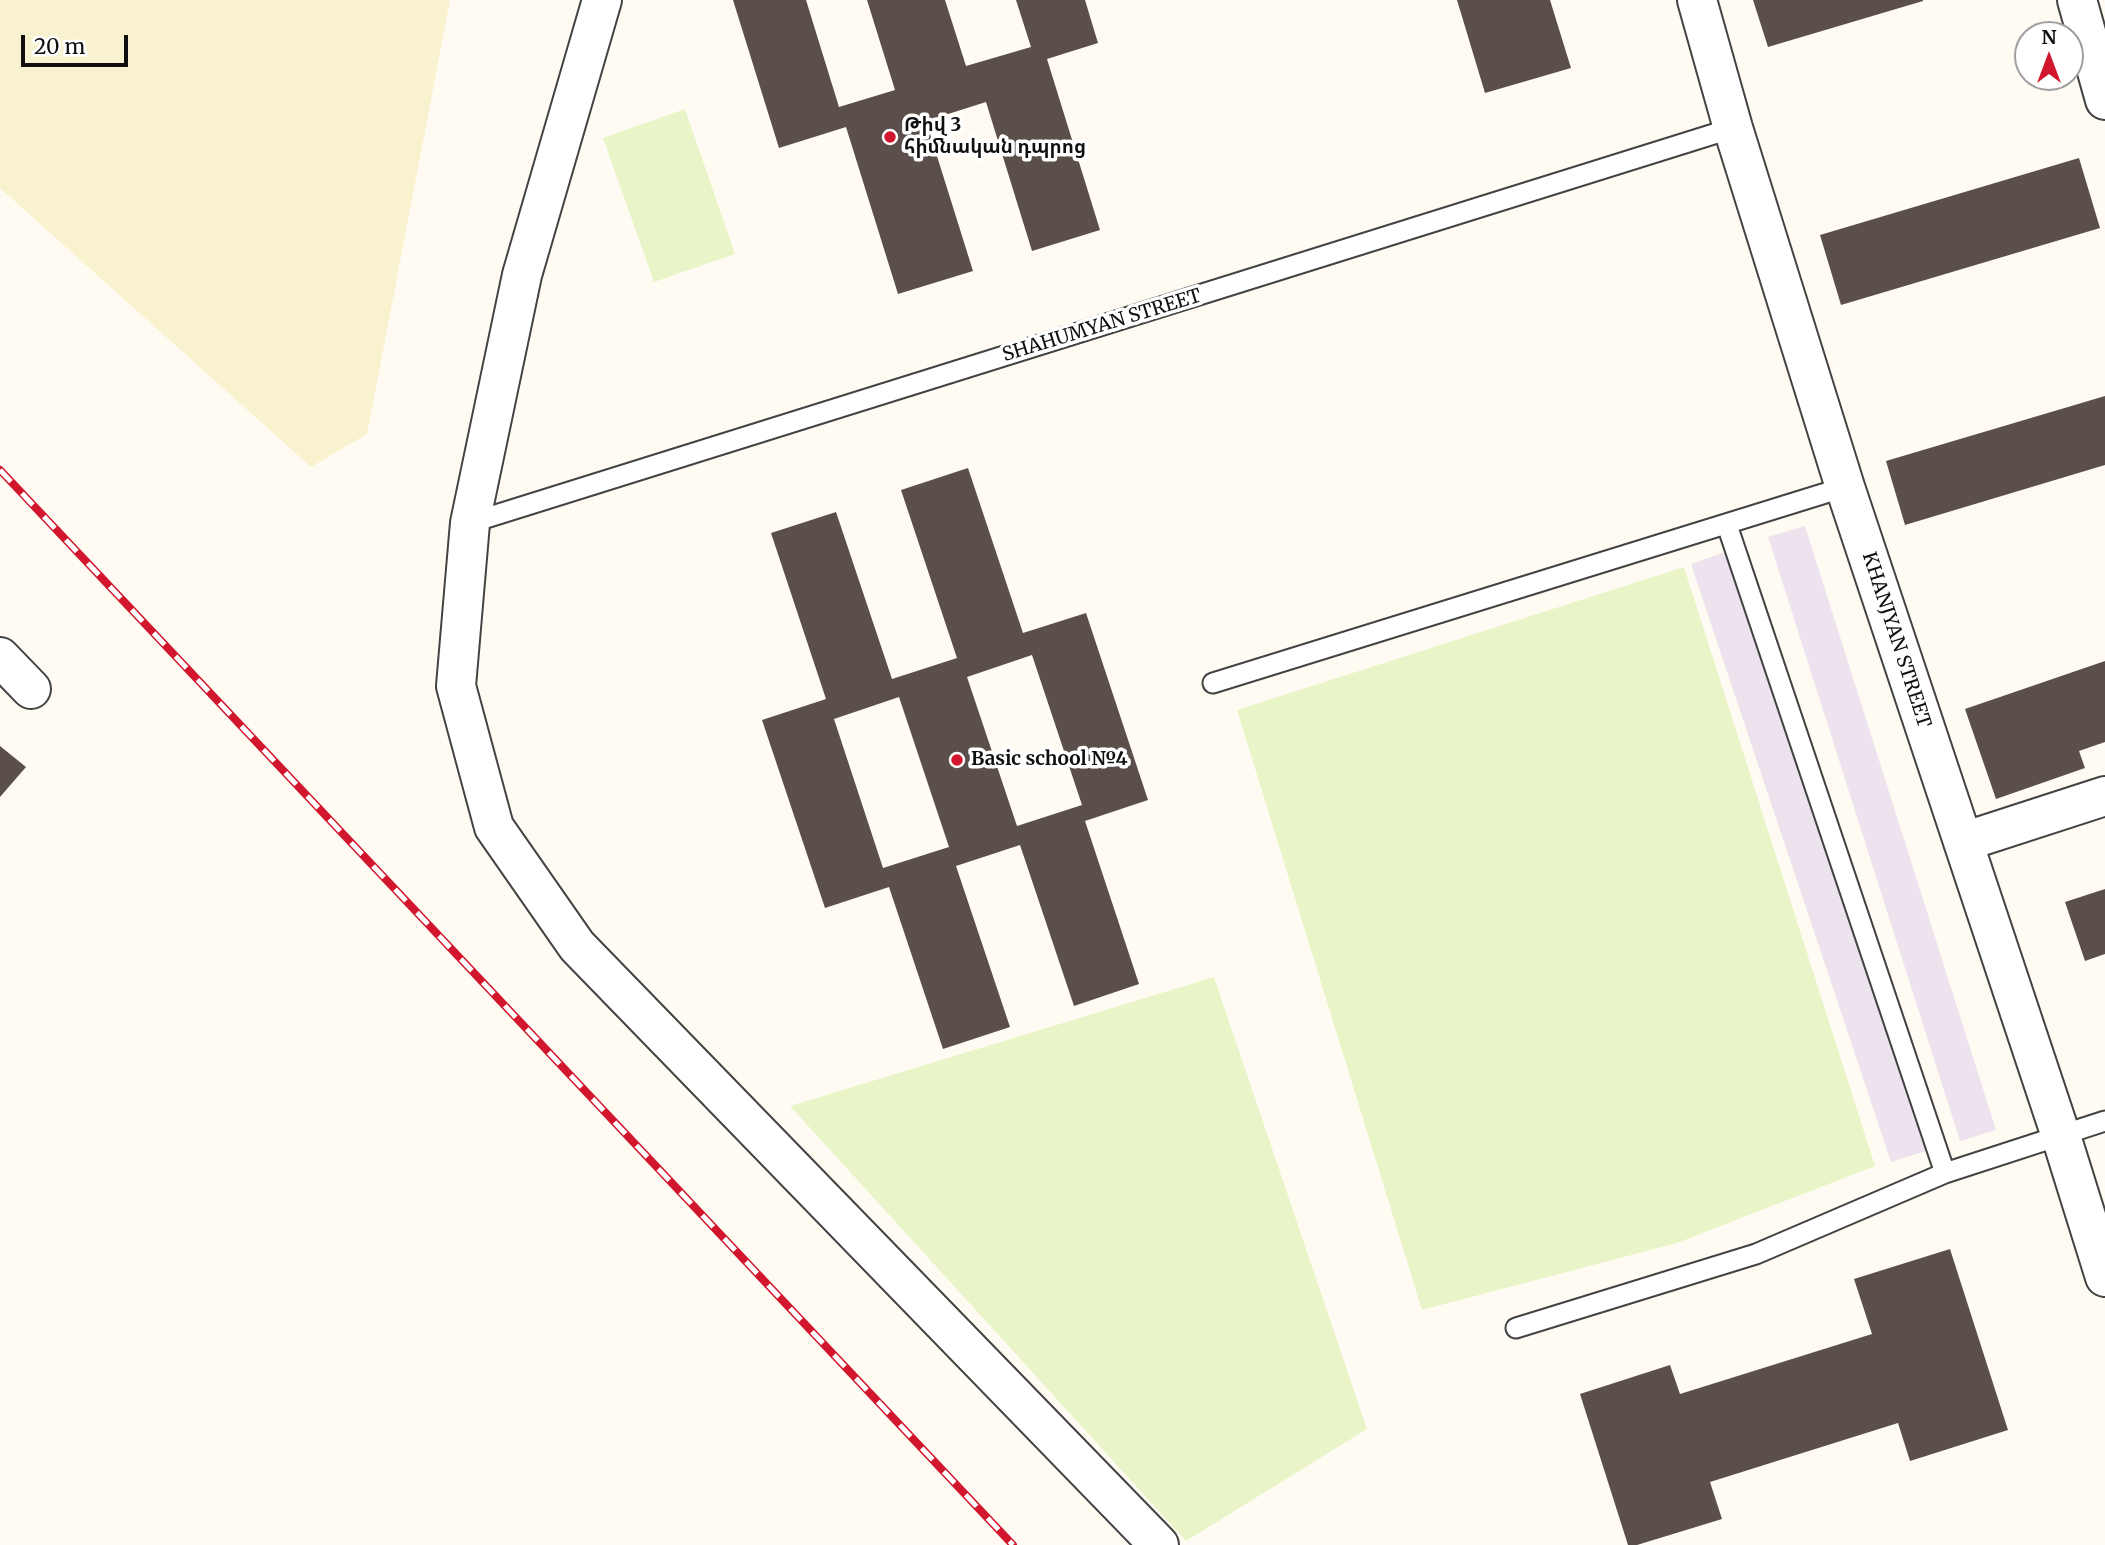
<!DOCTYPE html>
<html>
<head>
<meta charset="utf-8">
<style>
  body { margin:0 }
  #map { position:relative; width:2105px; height:1545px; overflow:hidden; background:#fffbf2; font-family:Merriweather,serif }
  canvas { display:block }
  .north { position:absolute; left:2014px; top:21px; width:70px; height:70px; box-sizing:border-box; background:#fff; border:2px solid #9f9f9f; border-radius:50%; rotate:0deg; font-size:19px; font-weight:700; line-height:28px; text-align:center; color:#101010 }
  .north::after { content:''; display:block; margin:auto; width:24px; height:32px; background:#d1162e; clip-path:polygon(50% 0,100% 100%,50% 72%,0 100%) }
  .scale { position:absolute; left:21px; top:35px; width:107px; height:32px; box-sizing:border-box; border:4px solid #101010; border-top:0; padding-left:9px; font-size:21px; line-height:24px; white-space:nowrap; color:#101010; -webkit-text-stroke:5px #fff; paint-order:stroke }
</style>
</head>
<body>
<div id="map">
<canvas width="2105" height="1545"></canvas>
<div class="north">N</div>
<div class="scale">20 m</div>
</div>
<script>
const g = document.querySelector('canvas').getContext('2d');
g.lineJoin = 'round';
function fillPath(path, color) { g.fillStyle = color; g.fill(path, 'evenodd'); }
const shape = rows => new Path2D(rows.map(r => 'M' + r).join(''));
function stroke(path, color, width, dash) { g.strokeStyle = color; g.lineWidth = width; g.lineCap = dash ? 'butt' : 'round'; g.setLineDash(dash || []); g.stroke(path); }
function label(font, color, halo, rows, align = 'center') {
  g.font = font + ' Merriweather,"Noto Sans Armenian",serif'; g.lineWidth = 7; g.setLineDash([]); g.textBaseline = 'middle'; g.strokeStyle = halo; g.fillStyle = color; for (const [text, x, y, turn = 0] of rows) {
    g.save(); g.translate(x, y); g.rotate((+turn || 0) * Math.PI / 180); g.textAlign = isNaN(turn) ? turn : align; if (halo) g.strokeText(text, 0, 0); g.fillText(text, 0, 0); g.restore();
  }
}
fillPath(shape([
  [1805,526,1996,1130,1960,1141,1768,537],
  [1725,552,1926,1151,1891,1162,1691,564]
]), '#ede3ef');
fillPath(shape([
  [0,0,450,0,367,434,311,467,0,188]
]), '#f9f2ce');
fillPath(shape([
  [685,109,735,254,654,282,603,138],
  [1684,567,1875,1166,1677,1243,1422,1310,1237,710],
  [1214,977,1367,1429,1186,1541,790,1106]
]), '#e9f5c9');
fillPath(shape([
  [733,0,806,0,839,107,895,90,867,0,945,0,966,66,1031,47,1016,0,1085,0,1098,43,1047,59,1100,230,1032,251,986,102,926,121,973,271,898,294,846,127,779,148],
  [1457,0,1550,0,1571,68,1485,93],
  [1753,0,1923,0,1923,1,1768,47],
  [2079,158,2100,228,1841,305,1820,235],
  [2105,396,2105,465,1905,525,1886,461],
  [968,468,1023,633,1086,613,1148,800,1085,821,1139,984,1074,1006,1020,845,956,866,1010,1027,943,1049,889,887,825,908,762,720,826,699,771,533,836,512,892,679,957,658,901,490],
  [1032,655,1082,805,1017,826,967,677],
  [899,697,949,847,883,868,834,719],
  [2105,661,2105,742,2079,751,2085,768,1996,799,1965,709],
  [0,746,26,767,0,797],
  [2105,889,2105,954,2085,961,2065,902],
  [1950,1249,2008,1430,1910,1461,1898,1423,1710,1482,1722,1519,1637,1545,1628,1545,1580,1394,1670,1365,1680,1394,1872,1334,1854,1279]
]), '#5a4f4a');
const lane = shape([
  [470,523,1733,128],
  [1727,525,1945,1173],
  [1213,683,1845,487],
  [1516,1328,1756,1254,1945,1173,2105,1121]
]);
const street = shape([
  [602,0,522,275,470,523,456,686,494,827,577,946,1159,1545],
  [1697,0,1733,128,1845,487,2061,1136,2105,1277],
  [2077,0,2105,100],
  [0,657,31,689],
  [1963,842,2105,796]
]);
stroke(lane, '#434343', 23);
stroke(street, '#434343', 42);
stroke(lane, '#fff', 19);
stroke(street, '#fff', 38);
const rail = shape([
  [0,470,1013,1545]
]);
stroke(rail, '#d1162e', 8);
stroke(rail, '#fff', 5, [16]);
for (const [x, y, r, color] of [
  [890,137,7,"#d1162e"],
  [957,760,7,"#d1162e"]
]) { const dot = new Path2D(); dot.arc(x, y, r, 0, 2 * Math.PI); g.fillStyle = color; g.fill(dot); stroke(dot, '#fff', 2.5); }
label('bold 19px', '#101010', '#fff', [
  ["Թիվ 3",904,126],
  ["հիմնական դպրոց",904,148],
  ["Basic school №4",971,760]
], 'left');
label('19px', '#101010', '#fff', [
  ["SHAHUMYAN STREET",1102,326,-17],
  ["KHANJYAN STREET",1896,640,72]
]);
</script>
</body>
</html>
